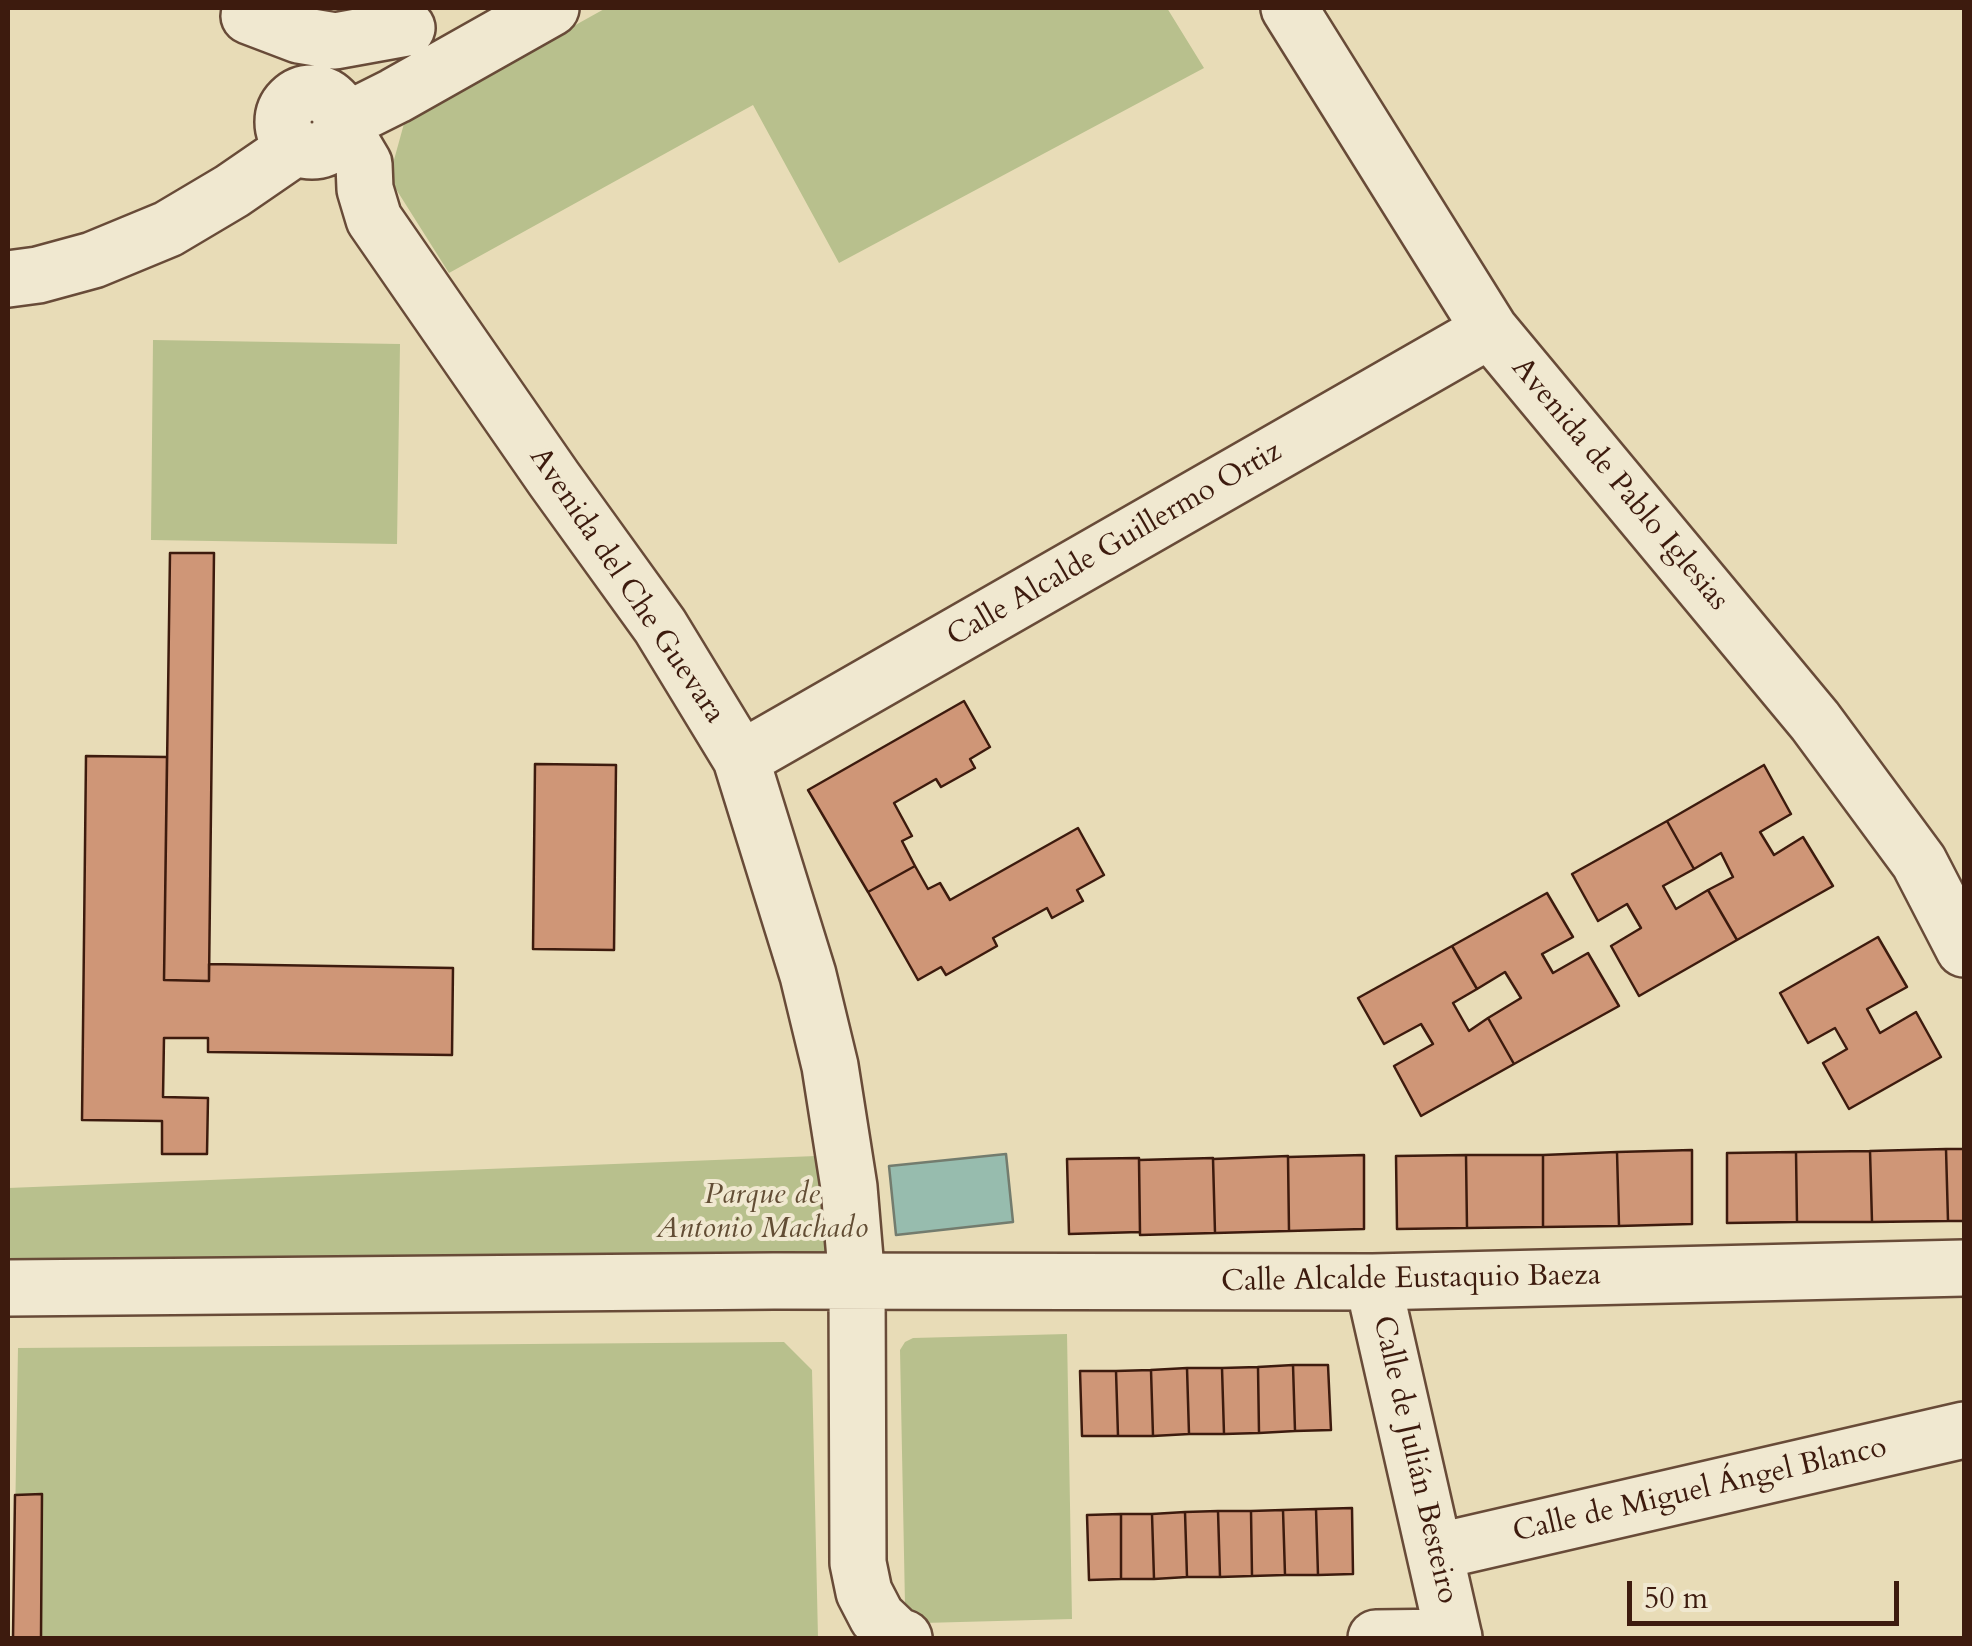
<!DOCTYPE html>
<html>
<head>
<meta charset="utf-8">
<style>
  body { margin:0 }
  #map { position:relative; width:1972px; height:1646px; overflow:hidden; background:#e8dcb7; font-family:Cardo,serif }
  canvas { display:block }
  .frame { position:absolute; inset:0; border:10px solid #3d1b0e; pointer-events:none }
  .scale { position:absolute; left:1627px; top:1581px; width:272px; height:45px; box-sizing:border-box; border:5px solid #3d1b0e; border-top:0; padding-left:12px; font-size:30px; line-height:35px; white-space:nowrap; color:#3d1b0e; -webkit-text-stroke:8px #f0e8d0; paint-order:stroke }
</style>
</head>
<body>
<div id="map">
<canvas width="1972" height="1646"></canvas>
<div class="frame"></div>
<div class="scale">50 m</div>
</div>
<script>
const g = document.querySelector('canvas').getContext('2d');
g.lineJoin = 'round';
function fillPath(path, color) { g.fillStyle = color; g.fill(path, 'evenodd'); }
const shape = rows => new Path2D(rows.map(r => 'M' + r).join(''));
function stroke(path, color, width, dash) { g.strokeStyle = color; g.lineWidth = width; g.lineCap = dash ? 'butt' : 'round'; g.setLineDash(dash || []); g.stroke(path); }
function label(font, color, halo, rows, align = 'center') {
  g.font = font + ' Cardo,serif'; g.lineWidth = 8; g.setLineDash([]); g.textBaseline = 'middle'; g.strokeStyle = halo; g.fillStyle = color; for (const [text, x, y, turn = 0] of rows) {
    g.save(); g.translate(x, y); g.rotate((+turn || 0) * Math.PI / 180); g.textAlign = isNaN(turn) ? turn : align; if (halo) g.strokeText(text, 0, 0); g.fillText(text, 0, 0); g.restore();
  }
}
fillPath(shape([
  [606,8,1167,8,1204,68,839,263,753,105,449,273,389,178,405,120],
  [153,340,400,344,397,544,151,540],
  [816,1156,833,1268,8,1283,8,1188],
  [1067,1334,1072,1619,923,1623,913,1618,905,1605,900,1350,905,1342,913,1338],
  [784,1342,812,1370,818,1638,13,1638,18,1348]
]), '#b8c08d');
const water = shape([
  [1006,1154,1013,1222,896,1235,889,1166,1006,1154]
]);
fillPath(water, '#97bcae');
stroke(water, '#737c6e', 2.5);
const building = shape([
  [170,553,214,553,209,981,164,980,170,553],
  [964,701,990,747,970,759,975,768,941,787,936,779,894,803,912,836,902,841,915,866,868,892,808,790,964,701],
  [86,756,167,757,164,980,209,981,209,964,453,968,452,1055,208,1052,208,1038,164,1038,163,1097,208,1098,207,1154,162,1154,162,1121,82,1120,86,756],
  [535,764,616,765,614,950,533,949,535,764],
  [1764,765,1791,814,1760,832,1774,855,1803,837,1833,886,1737,940,1708,890,1733,877,1721,853,1694,869,1667,821,1764,765],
  [1667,821,1694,869,1663,886,1676,909,1708,890,1737,940,1639,996,1611,946,1641,928,1627,904,1598,921,1572,874,1667,821],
  [1078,828,1104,875,1077,890,1083,901,1052,918,1047,908,993,938,997,946,946,975,941,967,918,980,868,892,915,866,928,889,940,883,950,900,1078,828],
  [1547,893,1573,937,1542,954,1553,973,1588,953,1619,1006,1514,1064,1488,1018,1521,998,1505,972,1477,989,1452,946,1547,893],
  [1878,937,1907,987,1867,1009,1880,1033,1916,1012,1941,1057,1849,1109,1823,1063,1847,1049,1835,1028,1808,1043,1780,993,1878,937],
  [1452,946,1477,989,1453,1003,1469,1031,1488,1018,1514,1064,1421,1116,1394,1066,1433,1044,1421,1024,1384,1044,1358,998,1452,946],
  [1946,1149,1948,1221,1872,1222,1870,1151,1946,1149],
  [1946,1149,1964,1149,1964,1221,1948,1221,1946,1149],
  [1692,1150,1692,1224,1619,1226,1617,1152,1692,1150],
  [1870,1151,1872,1222,1797,1222,1796,1152,1870,1151],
  [1617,1152,1619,1226,1543,1227,1543,1155,1617,1152],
  [1796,1152,1797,1222,1727,1223,1727,1153,1796,1152],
  [1364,1155,1364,1229,1289,1231,1288,1157,1364,1155],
  [1466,1155,1467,1228,1397,1229,1396,1156,1466,1155],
  [1466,1155,1543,1155,1543,1227,1467,1228,1466,1155],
  [1288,1156,1289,1231,1215,1233,1213,1159,1288,1156],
  [1139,1158,1140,1232,1069,1234,1067,1159,1139,1158],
  [1213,1158,1215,1233,1140,1235,1139,1160,1213,1158],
  [1293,1365,1295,1431,1259,1433,1258,1367,1293,1365],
  [1293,1365,1328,1365,1331,1430,1295,1431,1293,1365],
  [1258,1367,1259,1433,1224,1434,1222,1368,1258,1367],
  [1187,1368,1189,1434,1153,1436,1151,1370,1187,1368],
  [1187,1368,1222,1368,1224,1434,1189,1434,1187,1368],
  [1151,1370,1153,1436,1118,1436,1116,1371,1151,1370],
  [1080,1371,1116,1371,1118,1436,1082,1436,1080,1371],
  [42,1494,41,1638,13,1638,15,1495,42,1494],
  [1352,1508,1353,1574,1318,1575,1316,1509,1352,1508],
  [1316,1509,1318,1575,1285,1575,1283,1510,1316,1509],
  [1283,1510,1285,1575,1252,1576,1251,1511,1283,1510],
  [1218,1511,1220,1577,1187,1577,1185,1512,1218,1511],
  [1218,1511,1251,1511,1252,1576,1220,1577,1218,1511],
  [1185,1512,1187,1577,1154,1579,1152,1514,1185,1512],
  [1121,1514,1121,1579,1089,1580,1087,1515,1121,1514],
  [1121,1514,1152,1514,1154,1579,1121,1579,1121,1514]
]);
fillPath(building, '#cf9677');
stroke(building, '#3d1b0e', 2.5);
const minor = shape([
  [1289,8,1490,330,1815,721,1919,862,1964,949],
  [249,16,299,35,335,41,407,28],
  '283 122a29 29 0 1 1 58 0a29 29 0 1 1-58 0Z',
  [341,123,395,96,551,8],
  [341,125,364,164,365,189,374,219,554,479,660,626,741,759,808,975,830,1066,849,1187,857,1282,858,1563,864,1592,877,1617,897,1636,904,1638],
  [8,279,38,275,93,260,168,229,232,191,296,147],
  [741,759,1490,330],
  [1373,1282,1454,1638],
  [8,1288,774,1281,1373,1282,1964,1268],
  [1435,1552,1964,1430],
  [1376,1638,1454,1637]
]);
stroke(minor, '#684b38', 60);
stroke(minor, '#f0e8d0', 55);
label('30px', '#3d1b0e', '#f0e8d0', [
  ["Avenida de Pablo Iglesias",1619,485,50],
  ["Calle Alcalde Guillermo Ortiz",1115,545,-30],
  ["Avenida del Che Guevara",626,586,56],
  ["Calle Alcalde Eustaquio Baeza",1411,1280,-1],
  ["Calle de Julián Besteiro",1414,1460,77],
  ["Calle de Miguel Ángel Blanco",1700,1491,-13]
]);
label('italic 30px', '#624d34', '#f0e8d0', [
  ["Parque de",762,1196],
  ["Antonio Machado",762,1230]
]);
</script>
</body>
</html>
